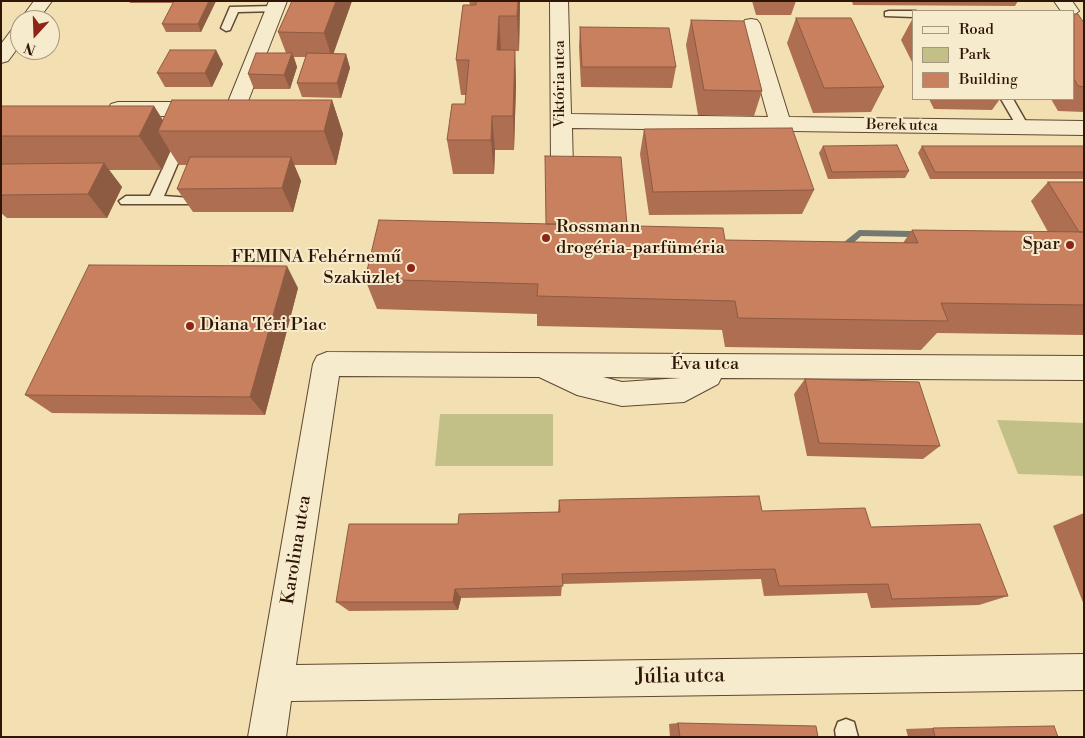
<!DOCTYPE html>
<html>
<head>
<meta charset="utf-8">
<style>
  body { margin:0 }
  #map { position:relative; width:1085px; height:738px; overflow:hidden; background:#f2e0b3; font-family:"Libre Bodoni",serif }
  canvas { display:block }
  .frame { position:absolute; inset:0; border:2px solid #301606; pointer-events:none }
  .legend { position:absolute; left:912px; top:10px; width:162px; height:90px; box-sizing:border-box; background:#f7ebce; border:1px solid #a7967e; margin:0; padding:6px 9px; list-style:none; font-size:15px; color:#301606 }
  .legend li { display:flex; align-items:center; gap:10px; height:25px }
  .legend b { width:25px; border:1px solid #a7967e }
  .north { position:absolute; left:10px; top:10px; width:50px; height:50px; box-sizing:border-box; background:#f7ebce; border:1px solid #a7967e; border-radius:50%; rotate:200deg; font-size:14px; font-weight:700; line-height:20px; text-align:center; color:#301606 }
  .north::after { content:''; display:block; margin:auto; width:18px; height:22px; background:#8f2418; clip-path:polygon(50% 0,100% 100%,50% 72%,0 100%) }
</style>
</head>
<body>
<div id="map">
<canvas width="1085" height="738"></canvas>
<div class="frame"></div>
<ul class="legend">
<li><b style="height:6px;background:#f7ebce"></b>Road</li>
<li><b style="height:14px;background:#c3c087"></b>Park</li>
<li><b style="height:14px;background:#c9805f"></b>Building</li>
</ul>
<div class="north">N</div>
</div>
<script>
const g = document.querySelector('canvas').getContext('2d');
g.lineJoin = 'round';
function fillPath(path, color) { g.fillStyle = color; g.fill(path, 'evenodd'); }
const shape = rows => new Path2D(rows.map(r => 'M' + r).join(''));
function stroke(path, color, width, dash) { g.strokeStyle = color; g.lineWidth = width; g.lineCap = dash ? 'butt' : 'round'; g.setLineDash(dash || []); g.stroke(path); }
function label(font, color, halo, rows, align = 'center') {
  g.font = font + ' "Libre Bodoni",serif'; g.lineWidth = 4; g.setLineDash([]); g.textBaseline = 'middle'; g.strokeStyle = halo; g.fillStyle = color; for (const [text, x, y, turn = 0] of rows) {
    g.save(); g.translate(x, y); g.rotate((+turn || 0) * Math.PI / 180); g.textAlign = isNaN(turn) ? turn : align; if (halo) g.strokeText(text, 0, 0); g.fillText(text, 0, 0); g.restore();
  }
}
fillPath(shape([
  [440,414,553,414,553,466,435,466],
  [997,420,1084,423,1084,476,1018,474]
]), '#c3c087');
fillPath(shape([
  [859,230,911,231,915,234,911,237,861,236,849,247,836,247,835,245,836,243,844,242,859,230]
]), '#737870');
const service = shape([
  [275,6,280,9,279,11,238,12,230,30,226,31,221,28,230,7,275,6],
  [889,11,916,11,914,11,914,17,885,16,885,12,889,11],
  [1001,99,1013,99,1029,127,1027,130,1019,130,1001,99],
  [183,133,189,137,164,196,191,198,193,201,191,204,121,204,119,201,126,196,150,196,177,137,183,133],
  [846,719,854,722,858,737,836,737,835,730,838,722,846,719]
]);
const minor = shape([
  [34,1,52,1,38,20,20,20,34,1],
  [269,1,287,1,243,114,236,116,118,116,111,114,108,109,111,104,118,102,228,102,269,1],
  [550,1,568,1,571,114,768,117,742,24,745,20,751,19,757,20,760,24,789,117,1084,121,1084,135,572,128,573,168,570,173,562,176,554,173,551,168,550,1],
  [1054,1,1072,1,1079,11,1074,15,1074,11,1061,11,1054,1],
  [20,26,20,45,8,61,1,63,1,44,13,28,20,26],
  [327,352,1084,356,1084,380,721,378,718,384,684,402,622,406,577,395,539,377,339,376,296,665,1084,654,1084,690,291,701,286,737,248,737,313,364,317,356,327,352],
  [603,377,681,378,622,382,603,377]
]);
stroke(service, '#604831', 3);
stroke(minor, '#604831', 2);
fillPath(service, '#f7ebce');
fillPath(minor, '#f7ebce');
fillPath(shape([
  [129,1,216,1,201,32,166,32,162,24,174,3,130,3],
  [352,1,333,53,346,54,350,68,341,98,302,97,297,83,306,57,294,57,297,67,290,89,254,89,248,74,286,53,278,32],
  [469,1,520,1,519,51,515,51,516,85,514,150,495,150,494,174,453,174,447,140,465,104,466,95,461,95,456,60,470,5],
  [752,1,796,1,791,15,756,15],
  [852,1,1018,1,1015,6,853,5],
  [1074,14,1084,23,1084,112,1058,111,1051,99,1074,99],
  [914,16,914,66,901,40],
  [796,18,884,87,871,112,813,113,787,43],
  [691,20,762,91,754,116,698,115,686,45],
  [580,27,676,67,672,88,581,87,579,47],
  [216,50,223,64,212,87,165,87,157,73],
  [929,99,1000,99,992,110,934,109],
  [332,100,343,134,336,165,294,165,301,181,293,212,193,212,177,189,187,165,179,165,170,151,162,170,109,170,122,187,107,218,7,218,1,213,1,106,154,106,163,120],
  [644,129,814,190,802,214,649,215,640,154],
  [823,146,909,171,905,178,828,179,819,153],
  [922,146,1084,146,1084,179,930,179,918,153],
  [1048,182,1084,182,1084,335,937,333,921,350,725,347,722,330,537,326,537,314,377,309,365,279,545,224,627,225,627,226,725,240,903,243,912,230,1048,232,1031,201],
  [298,288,265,415,52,413,25,395],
  [805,379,940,446,923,459,807,456,794,394],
  [559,500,762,511,871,527,1008,596,979,605,871,608,867,593,764,596,761,579,562,584,561,596,461,598,458,610,349,611,336,602,458,524,558,512],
  [1084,513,1084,605,1053,526],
  [678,723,818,737,670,737,669,724],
  [933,728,1058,737,908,737,906,729]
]), '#ad6e52');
fillPath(shape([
  [209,1,216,1,201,32,198,24],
  [336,1,352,1,332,58,324,33],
  [518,1,520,1,519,51,517,16],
  [499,16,501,51,497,50],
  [216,50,223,64,212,87,205,73],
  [515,50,516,85,514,150,513,116],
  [292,53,297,67,290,89,284,75],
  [346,54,350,68,341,98,337,83],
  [332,100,343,134,336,165,324,131],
  [154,106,169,131,158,131,170,151,162,170,139,136],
  [492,116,495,150,494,174,491,140],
  [291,157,301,181,293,212,282,188],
  [104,163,122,187,107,218,88,194],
  [287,266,298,288,265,415,250,397],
  [455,589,461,598,458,610,453,602]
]), '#8d5a42');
const building = shape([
  [174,1,209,1,198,24,162,24,174,1],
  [292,1,336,1,324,33,278,32,292,1],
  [476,1,518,1,517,16,499,16,497,50,515,50,513,116,492,116,491,140,447,140,452,104,465,104,469,60,456,60,463,5,476,5,476,1],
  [1074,14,1078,14,1084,23,1084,87,1078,86,1074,79,1074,14],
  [796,18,851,18,884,87,824,88,796,18],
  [691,20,744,21,762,91,704,90,691,20],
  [580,27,669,28,676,67,582,67,580,27],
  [170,50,216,50,205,73,157,73,170,50],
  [256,53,292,53,284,75,248,74,256,53],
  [307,53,346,54,337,83,297,83,307,53],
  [172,100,332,100,324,131,158,131,172,100],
  [1,106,154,106,139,136,1,136,1,106],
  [792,128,814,190,653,192,644,129,792,128],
  [897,145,909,171,832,172,823,146,897,145],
  [922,146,1084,146,1084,172,935,172,922,146],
  [545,156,621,157,627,225,546,224,545,156],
  [190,157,291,157,282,188,177,189,190,157],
  [104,163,88,194,1,195,1,166,2,164,104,163],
  [1048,182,1084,182,1084,232,1079,232,1048,182],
  [379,220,723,228,725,240,918,243,912,230,1084,232,1084,305,941,303,948,321,738,318,735,301,537,296,538,284,365,279,379,220],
  [89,265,287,266,250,397,25,395,89,265],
  [805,379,919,382,940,446,819,443,805,379],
  [759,496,762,511,865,508,871,527,980,524,1008,596,892,599,888,584,779,586,775,569,562,574,563,586,455,589,453,602,336,602,349,524,458,524,459,514,560,512,559,500,759,496],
  [678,723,816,726,818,737,680,737,678,723],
  [1054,726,1058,737,935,737,933,728,1054,726]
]);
fillPath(building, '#c9805f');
stroke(building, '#8d5a42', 1);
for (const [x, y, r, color] of [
  [546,238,5,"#8f2418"],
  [1070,245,5,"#8f2418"],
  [411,268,5,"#8f2418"],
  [190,326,5,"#8f2418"]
]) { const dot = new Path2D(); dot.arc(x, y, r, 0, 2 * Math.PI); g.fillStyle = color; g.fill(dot); stroke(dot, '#f7ebce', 2); }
label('15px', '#301606', '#f7ebce', [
  ["Viktória utca",560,84,-90],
  ["Berek utca",902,126,1]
]);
label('18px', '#301606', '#f7ebce', [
  ["Rossmann",556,228],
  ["drogéria-parfüméria",556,249],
  ["Spar",1060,245,"right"],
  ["FEMINA Fehérnemű",401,258,"right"],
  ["Szaküzlet",401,279,"right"],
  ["Diana Téri Piac",200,326]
], 'left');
label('18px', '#301606', '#f7ebce', [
  ["Éva utca",705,365],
  ["Karolina utca",297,550,-81]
]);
label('21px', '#301606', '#f7ebce', [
  ["Júlia utca",680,677,-1]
]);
</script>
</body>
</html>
